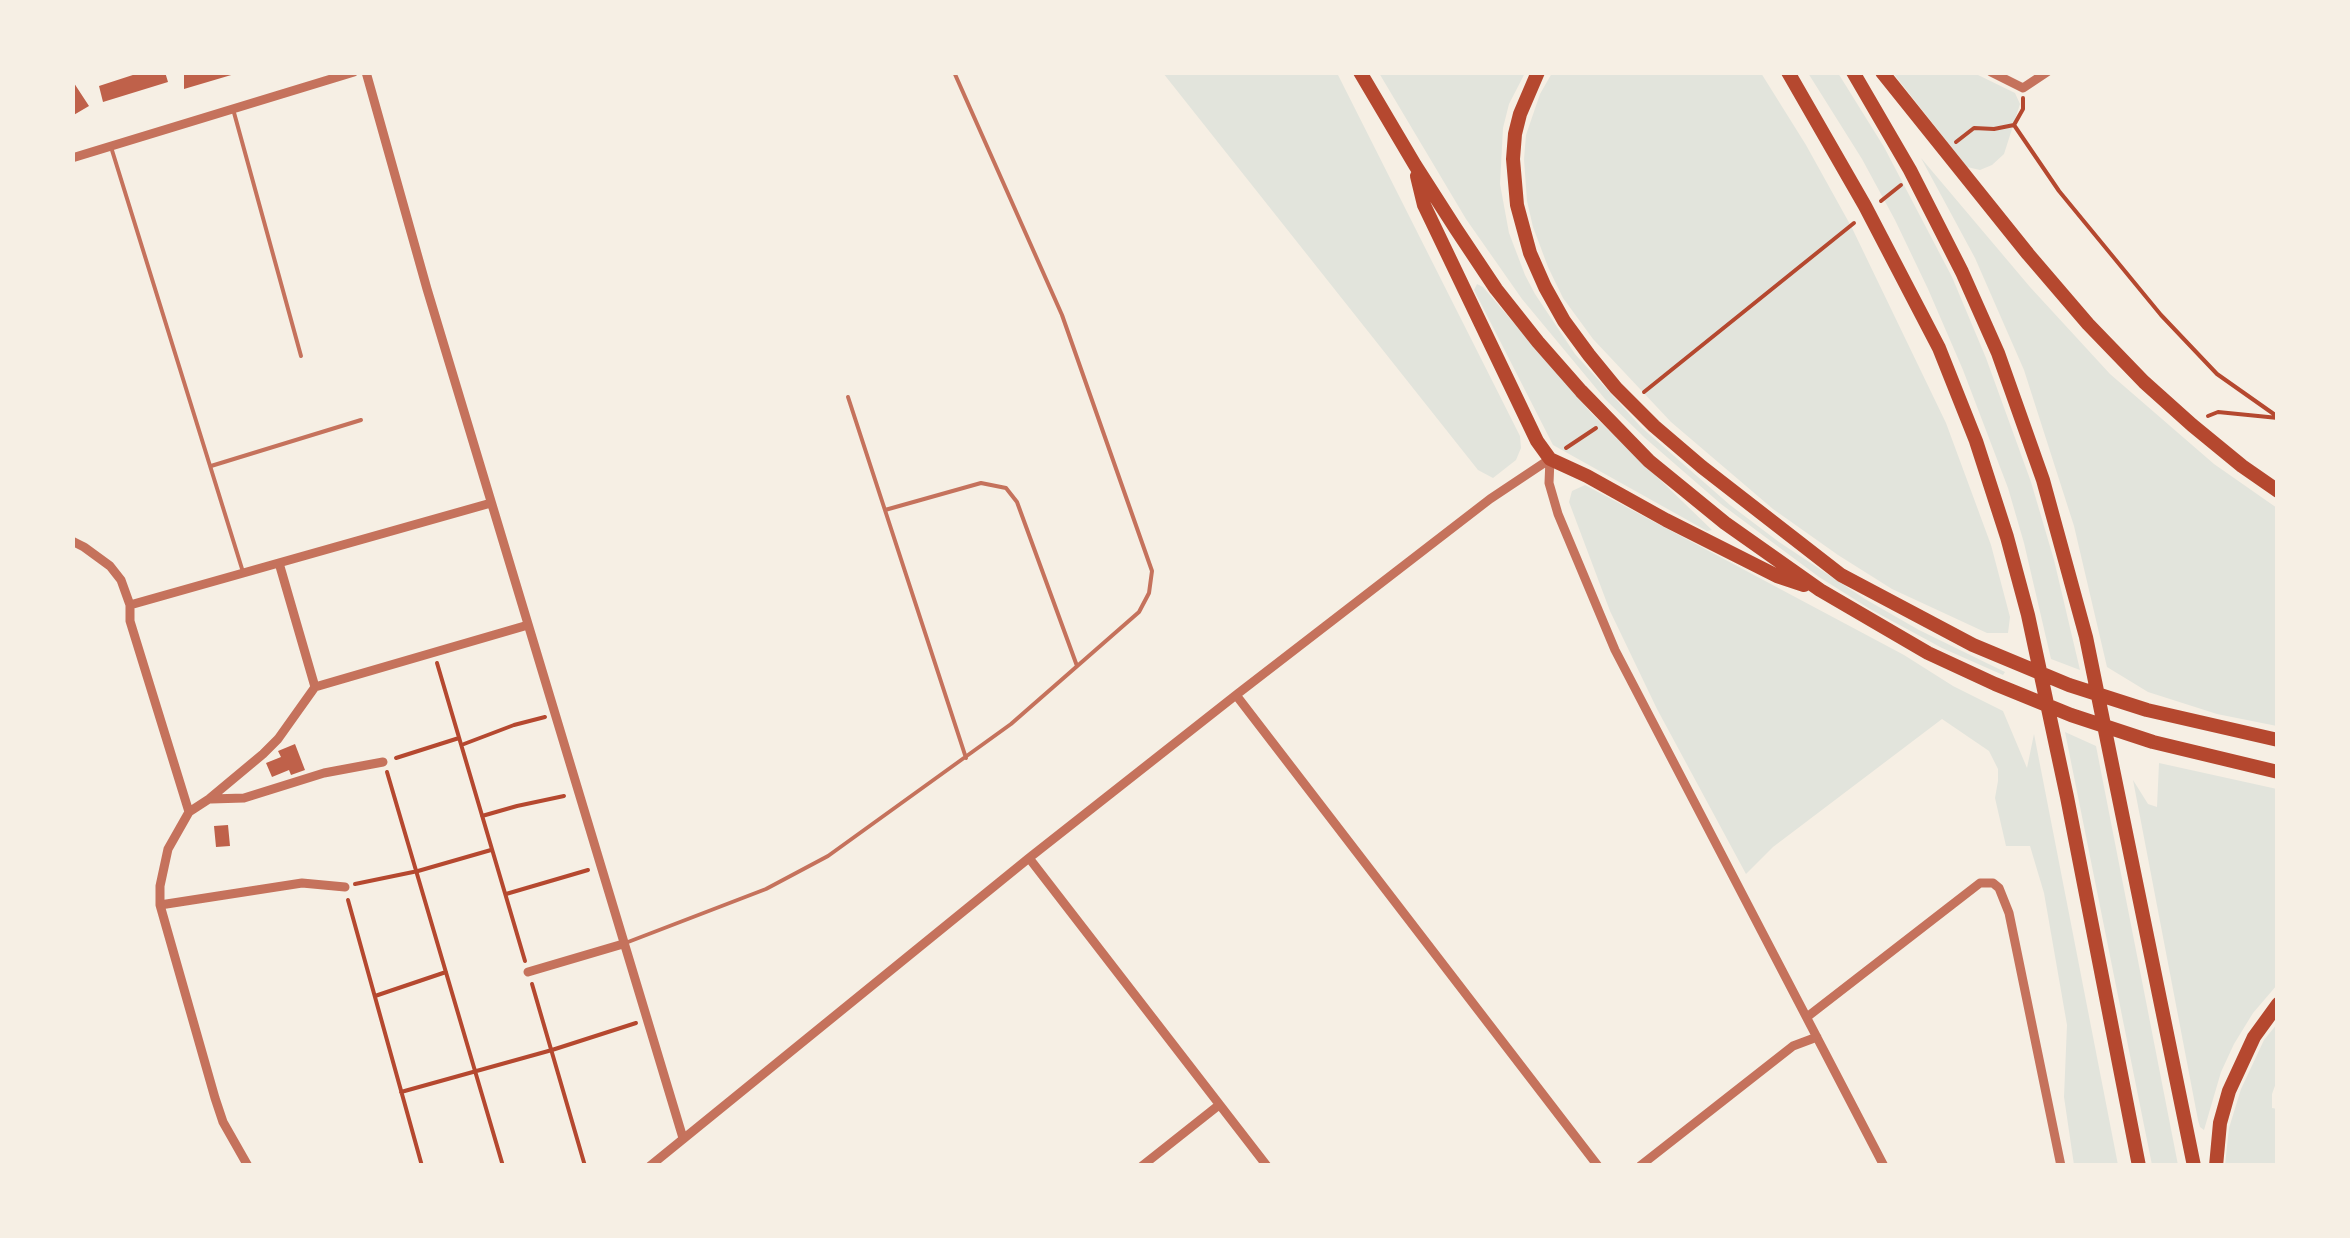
<!DOCTYPE html>
<html>
<head>
<meta charset="utf-8">
<style>
  body { margin:0 }
  #map { position:relative; width:2350px; height:1238px; overflow:hidden; background:#f6efe4; font-family:"Fira Sans Condensed",sans-serif }
  canvas { display:block }
  .frame { position:absolute; inset:0; border:75px solid #f6efe4; pointer-events:none }
</style>
</head>
<body>
<div id="map">
<canvas width="2350" height="1238"></canvas>
<div class="frame"></div>
</div>
<script>
const g = document.querySelector('canvas').getContext('2d');
g.lineJoin = 'round';
function fillPath(path, color) { g.fillStyle = color; g.fill(path, 'evenodd'); }
const shape = rows => new Path2D(rows.map(r => 'M' + r).join(''));
function stroke(path, color, width, dash) { g.strokeStyle = color; g.lineWidth = width; g.lineCap = dash ? 'butt' : 'round'; g.setLineDash(dash || []); g.stroke(path); }
fillPath(shape([
  [1163,73,1337,73,1520,436,1521,448,1516,460,1493,478,1478,470],
  [1379,73,1525,73,1509,104,1503,128,1500,184,1509,233,1525,275,1535,294,1575,354,1641,427,1730,505,1779,542,1865,599,1919,630,2005,672,2003,675,1942,648,1870,609,1819,577,1721,504,1645,438,1605,399,1522,299,1466,219],
  [1552,73,1761,73,1806,145,1852,228,1946,423,1991,545,2010,617,2008,633,1987,633,1892,589,1838,555,1773,509,1671,422,1593,339,1563,298,1548,267,1533,227,1527,201,1524,159,1526,135,1540,94],
  [1808,73,1838,73,1884,147,1952,277,1986,358,2031,482,2054,560,2080,670,2051,659,2024,543,2008,488,1963,370,1928,289,1895,220,1862,159],
  [1893,73,1974,73,2015,93,2020,104,2004,154,1992,165,1980,170,1967,167],
  [1921,158,2030,287,2110,374,2214,464,2277,508,2277,726,2217,714,2148,692,2107,667,2074,526,2024,370,1975,258],
  [1477,284,1483,287,1592,414,1712,530,1707,531,1553,445,1474,290],
  [1585,485,1904,655,1953,686,2003,711,2027,768,2034,734,2118,1165,2074,1165,2064,1097,2067,1025,2044,893,2030,846,2006,846,1995,798,1998,781,1998,769,1989,751,1942,719,1773,847,1746,874,1657,709,1610,611,1569,502,1572,491],
  [2065,732,2096,746,2178,1165,2152,1165],
  [2159,763,2277,789,2277,985,2253,1013,2234,1044,2221,1072,2204,1130,2200,1127,2198,1120,2133,780,2148,804,2157,807],
  [2277,1024,2277,1080,2272,1094,2272,1108,2277,1109,2277,1165,2225,1165,2229,1128,2241,1089,2264,1040]
]), '#e2e4dc');
fillPath(shape([
  [142,72,165,72,168,82,103,102,99,86],
  [184,72,238,72,238,73,184,89],
  [72,80,89,106,72,116],
  [295,744,305,770,291,775,289,770,272,777,266,763,281,757,278,751],
  [228,825,230,846,216,847,214,826]
]), '#bf614a');
stroke(shape([
  [2023,98,2023,109,2014,125,2059,191,2161,315,2217,374,2278,417],
  [1956,142,1974,128,1994,129,2014,125],
  [1881,201,1901,185],
  [1644,392,1854,223],
  [2208,416,2218,412,2278,418],
  [1566,448,1596,428],
  [437,663,525,961],
  [464,744,514,725,545,717],
  [396,758,459,738],
  [387,772,503,1166],
  [482,816,517,806,564,796],
  [355,884,418,871,491,850],
  [506,894,588,870],
  [348,900,422,1166],
  [532,984,585,1166],
  [375,996,446,972],
  [401,1092,552,1050,636,1023]
]), '#b5482f', 4);
stroke(shape([
  [233,109,301,356],
  [111,147,243,572],
  [848,397,966,758],
  [211,466,361,420],
  [885,510,981,483,1006,488,1017,502,1077,666],
  [628,942,766,889,828,856,1011,724,1139,612,1149,593,1152,571,1062,315,954,72]
]), '#c5725c', 4);
stroke(shape([
  [366,72,427,289,683,1138],
  [1991,72,2023,88,2047,72],
  [72,158,354,72],
  [1550,459,1549,483,1558,514,1615,650,1884,1166],
  [72,541,84,547,110,566,121,580,130,605,130,621,189,812],
  [279,563,315,687],
  [130,605,491,503],
  [1236,695,1598,1166],
  [211,799,244,798,324,773,383,762],
  [1029,858,1267,1166],
  [160,905,302,883,345,887],
  [528,972,623,944],
  [1807,1017,1980,883,1993,883,1999,888,2009,913,2061,1166],
  [248,1166,223,1122,215,1098,160,905,160,886,168,849,189,812,209,799,263,754,278,739,315,687,528,625],
  [650,1166,1029,858,1236,695,1490,499,1550,459],
  [1142,1166,1219,1105],
  [1640,1166,1793,1046,1817,1037]
]), '#c5725c', 9);
stroke(shape([
  [1360,72,1415,165,1456,229,1496,289,1538,342,1581,391,1649,461,1725,523,1820,590,1928,653,1995,684,2071,715,2153,742,2278,772],
  [1538,72,1520,114,1515,134,1513,159,1517,205,1530,253,1545,287,1564,321,1589,355,1616,388,1654,426,1702,467,1841,575,1973,645,2069,685,2147,710,2278,740],
  [1788,72,1865,206,1939,348,1976,441,2007,537,2028,615,2067,797,2139,1166],
  [1853,72,1910,170,1962,272,1998,353,2043,480,2086,637,2194,1166],
  [1882,72,2028,254,2088,324,2144,382,2192,425,2242,466,2278,491],
  [1417,176,1424,205,1537,441,1550,459,1587,476,1666,520,1777,576,1804,585],
  [2216,1166,2220,1123,2229,1091,2254,1037,2278,1004]
]), '#b5482f', 14);
</script>
</body>
</html>
